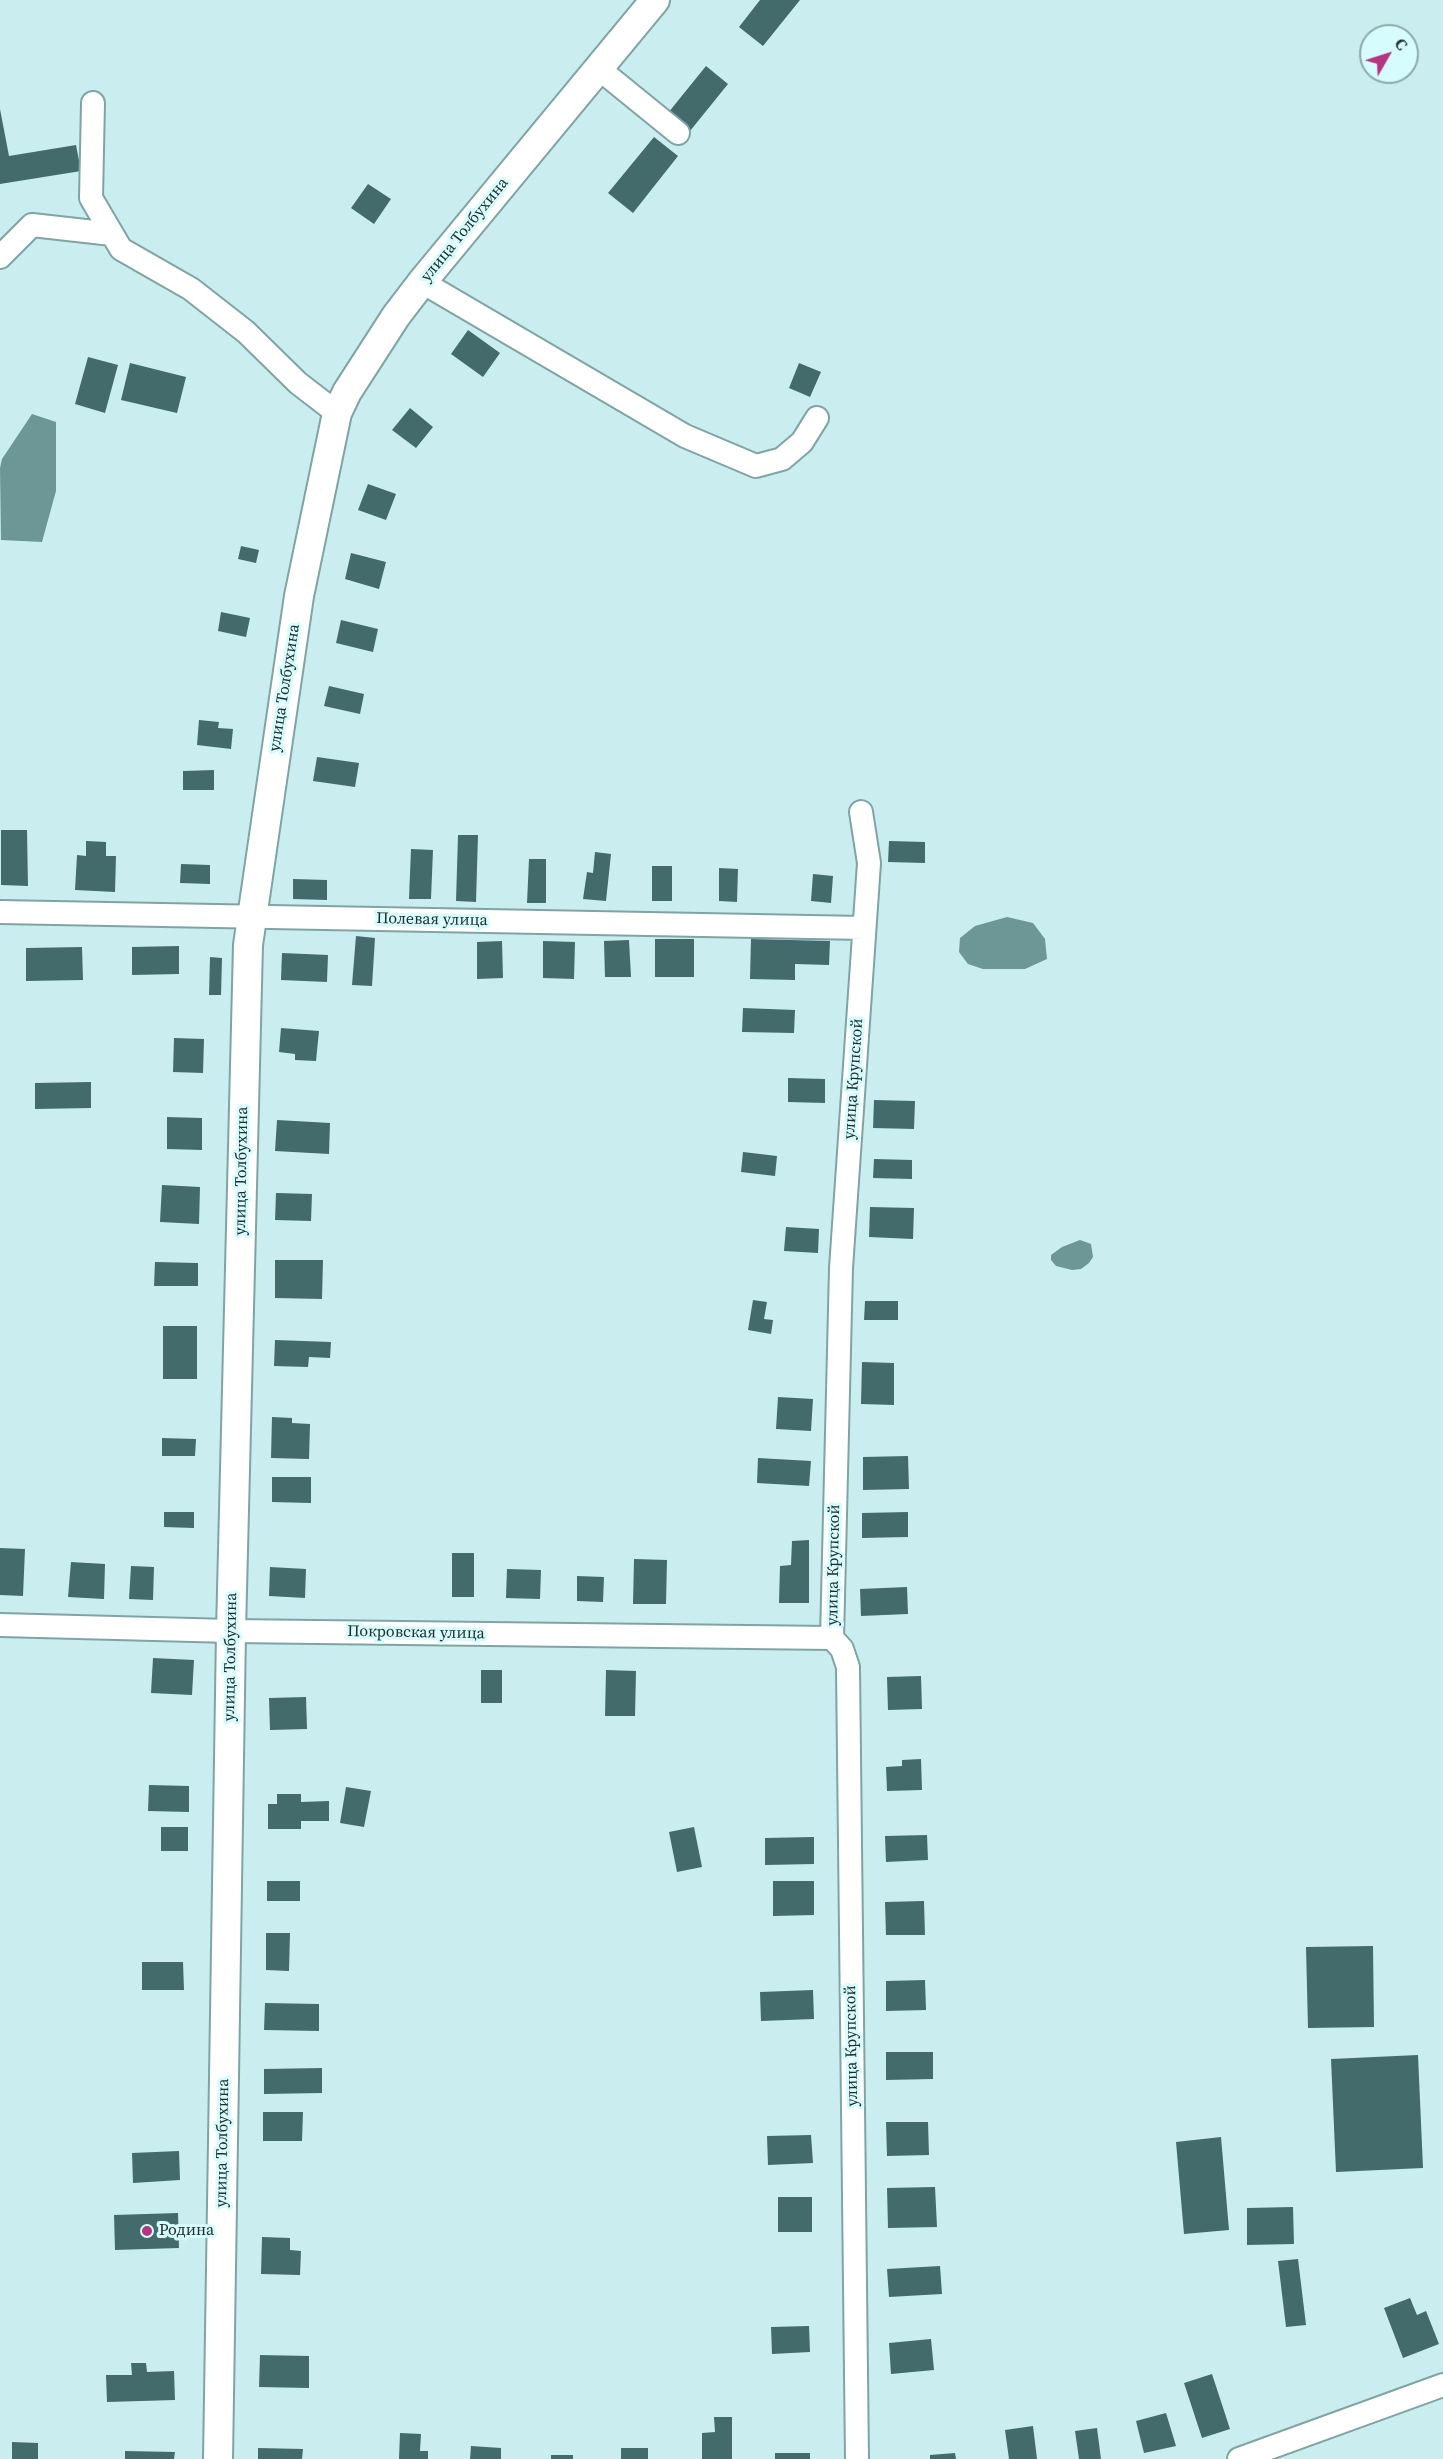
<!DOCTYPE html>
<html>
<head>
<meta charset="utf-8">
<style>
  body { margin:0 }
  #map { position:relative; width:1443px; height:2459px; overflow:hidden; background:#caeeef; font-family:"Source Serif 4",serif }
  canvas { display:block }
  .north { position:absolute; left:1359px; top:24px; width:60px; height:60px; box-sizing:border-box; background:#d7fcfd; border:2px solid #8eaaaa; border-radius:50%; rotate:51deg; font-size:16px; font-weight:700; line-height:24px; text-align:center; color:#202e2e }
  .north::after { content:''; display:block; margin:auto; width:21px; height:27px; background:#b53581; clip-path:polygon(50% 0,100% 100%,50% 72%,0 100%) }
</style>
</head>
<body>
<div id="map">
<canvas width="1443" height="2459"></canvas>
<div class="north">С</div>
</div>
<script>
const g = document.querySelector('canvas').getContext('2d');
g.lineJoin = 'round';
function fillPath(path, color) { g.fillStyle = color; g.fill(path, 'evenodd'); }
const shape = rows => new Path2D(rows.map(r => 'M' + r).join(''));
function stroke(path, color, width, dash) { g.strokeStyle = color; g.lineWidth = width; g.lineCap = dash ? 'butt' : 'round'; g.setLineDash(dash || []); g.stroke(path); }
function label(font, color, halo, rows, align = 'center') {
  g.font = font + ' "Source Serif 4",serif'; g.lineWidth = 6; g.setLineDash([]); g.textBaseline = 'middle'; g.strokeStyle = halo; g.fillStyle = color; for (const [text, x, y, turn = 0] of rows) {
    g.save(); g.translate(x, y); g.rotate((+turn || 0) * Math.PI / 180); g.textAlign = isNaN(turn) ? turn : align; if (halo) g.strokeText(text, 0, 0); g.fillText(text, 0, 0); g.restore();
  }
}
fillPath(shape([
  [32,414,56,422,56,491,42,542,1,540,0,468,2,459],
  [1007,917,1033,923,1045,939,1047,959,1025,969,983,969,968,964,959,952,960,938,975,926],
  [1080,1240,1091,1244,1093,1257,1089,1263,1081,1269,1072,1270,1056,1266,1051,1260,1051,1255,1062,1247]
]), '#6d9697');
fillPath(shape([
  [760,0,800,0,763,46,739,27],
  [706,66,728,84,690,131,668,113],
  [0,109,9,156,76,145,81,171,0,184],
  [654,137,678,156,633,213,608,193],
  [368,184,391,199,374,224,351,208],
  [468,330,500,353,483,377,451,354],
  [88,357,118,365,105,413,75,404],
  [130,363,186,377,177,413,121,400],
  [799,363,821,372,810,397,789,388],
  [410,408,433,427,416,448,392,430],
  [368,484,396,494,386,520,358,510],
  [241,546,259,550,256,563,238,559],
  [351,553,386,562,379,589,345,579],
  [221,612,250,618,246,637,218,631],
  [341,620,378,629,373,652,336,643],
  [329,686,364,694,360,714,324,706],
  [199,720,219,722,218,728,233,729,231,749,197,745],
  [317,757,359,763,355,787,313,781],
  [214,770,214,790,183,790,183,771],
  [1,830,27,830,28,886,1,885],
  [458,835,478,835,476,902,456,901],
  [86,841,106,842,106,856,116,856,115,892,75,890,77,855,86,856],
  [889,841,925,842,925,863,888,862],
  [411,849,433,850,431,899,409,899],
  [595,852,611,854,606,901,583,899,587,872,593,873],
  [529,859,546,859,546,903,527,903],
  [181,864,210,865,210,884,180,883],
  [652,866,672,866,672,901,652,901],
  [719,868,738,869,737,902,719,901],
  [813,874,833,876,831,903,811,901],
  [293,879,327,880,327,900,293,899],
  [356,936,375,938,372,986,352,985],
  [655,939,694,939,694,977,655,977],
  [751,939,830,941,829,965,795,964,795,980,750,979],
  [629,940,631,977,605,977,604,941],
  [502,941,503,978,477,979,477,942],
  [543,941,575,942,574,979,543,978],
  [179,946,179,974,132,975,132,947],
  [82,947,83,980,26,981,26,948],
  [282,953,328,955,327,982,281,980],
  [210,957,222,958,221,995,209,995],
  [743,1008,795,1010,794,1033,742,1032],
  [281,1028,319,1031,316,1061,295,1060,295,1054,279,1052],
  [174,1038,204,1039,203,1073,173,1072],
  [788,1078,825,1079,825,1103,788,1102],
  [91,1082,91,1108,35,1109,35,1083],
  [874,1100,915,1101,914,1129,873,1128],
  [167,1117,202,1118,202,1150,167,1149],
  [277,1120,330,1123,329,1154,275,1151],
  [743,1152,777,1156,775,1176,741,1172],
  [874,1159,912,1160,912,1179,873,1178],
  [162,1185,200,1187,199,1224,160,1222],
  [276,1193,312,1194,311,1221,275,1220],
  [870,1207,914,1208,913,1239,869,1237],
  [786,1227,819,1229,818,1253,784,1251],
  [275,1260,323,1260,322,1299,275,1298],
  [155,1262,198,1263,198,1286,154,1286],
  [753,1300,767,1302,764,1319,773,1320,771,1334,748,1330],
  [865,1301,898,1301,898,1320,864,1320],
  [163,1326,197,1326,197,1379,163,1379],
  [275,1340,331,1342,330,1358,309,1357,308,1367,274,1366],
  [862,1362,894,1363,894,1405,861,1404],
  [778,1397,813,1399,811,1431,776,1429],
  [272,1417,292,1418,292,1423,310,1424,309,1459,271,1458],
  [162,1438,196,1439,195,1456,162,1456],
  [908,1456,909,1489,863,1490,863,1457],
  [758,1458,811,1461,809,1486,757,1483],
  [272,1477,311,1477,311,1503,272,1502],
  [164,1512,194,1512,194,1528,164,1527],
  [908,1512,908,1537,862,1538,862,1513],
  [809,1540,809,1603,779,1603,780,1566,791,1565,792,1541],
  [0,1548,25,1549,23,1596,0,1595],
  [452,1553,474,1553,474,1597,452,1597],
  [634,1559,667,1560,666,1604,633,1604],
  [71,1562,105,1564,104,1599,68,1597],
  [131,1566,154,1567,153,1600,129,1599],
  [270,1567,306,1569,305,1598,269,1596],
  [507,1569,541,1570,540,1599,506,1598],
  [577,1576,604,1577,603,1602,577,1601],
  [907,1587,908,1614,861,1616,860,1589],
  [153,1658,194,1660,192,1695,151,1693],
  [481,1670,502,1670,502,1703,481,1703],
  [606,1670,636,1671,635,1716,605,1716],
  [921,1676,922,1709,888,1710,887,1677],
  [306,1697,307,1729,270,1730,269,1698],
  [921,1759,922,1790,887,1791,886,1767,902,1766,902,1760],
  [149,1785,189,1786,189,1812,148,1811],
  [346,1787,371,1791,364,1827,340,1823],
  [277,1794,301,1794,301,1802,329,1801,329,1821,301,1821,301,1829,268,1829,268,1804,277,1804],
  [161,1827,188,1827,188,1851,161,1851],
  [694,1827,702,1867,677,1872,669,1832],
  [927,1835,928,1860,886,1862,885,1836],
  [814,1837,814,1864,765,1865,765,1838],
  [267,1881,300,1881,300,1901,267,1901],
  [773,1881,814,1881,814,1915,773,1916],
  [924,1901,925,1935,886,1935,885,1902],
  [266,1933,290,1933,289,1971,266,1970],
  [1373,1946,1374,2027,1308,2028,1306,1947],
  [142,1962,183,1962,184,1990,142,1990],
  [925,1980,926,2010,886,2011,886,1981],
  [813,1990,814,2019,761,2021,760,1992],
  [265,2003,319,2004,319,2031,264,2030],
  [886,2052,933,2052,933,2079,886,2080],
  [1418,2055,1423,2168,1336,2172,1331,2059],
  [322,2068,322,2093,264,2094,264,2069],
  [263,2112,303,2112,302,2141,263,2141],
  [886,2122,928,2122,929,2155,887,2156],
  [811,2135,813,2163,768,2165,767,2136],
  [1221,2137,1229,2230,1184,2234,1176,2142],
  [179,2151,180,2180,133,2183,132,2153],
  [935,2187,937,2227,888,2228,887,2188],
  [778,2197,812,2197,812,2232,778,2232],
  [1293,2207,1294,2244,1247,2245,1247,2208],
  [178,2213,179,2248,115,2250,114,2215],
  [262,2237,290,2238,290,2250,301,2251,300,2275,261,2274],
  [1298,2259,1306,2325,1286,2327,1278,2261],
  [940,2266,942,2294,889,2297,887,2269],
  [1410,2298,1417,2315,1426,2311,1439,2344,1403,2358,1384,2308],
  [809,2326,810,2352,772,2354,771,2327],
  [931,2339,934,2370,891,2374,889,2343],
  [260,2355,309,2356,309,2388,259,2387],
  [131,2363,146,2363,147,2372,174,2371,175,2400,107,2402,106,2375,132,2375],
  [1212,2374,1230,2429,1202,2438,1184,2383],
  [1166,2413,1176,2446,1144,2453,1136,2421],
  [714,2417,732,2417,732,2459,702,2459,702,2433,715,2432],
  [1033,2426,1037,2459,1009,2459,1005,2430],
  [1097,2428,1101,2459,1079,2459,1075,2431],
  [400,2433,421,2434,420,2451,428,2451,428,2459,399,2459],
  [12,2442,38,2443,38,2459,12,2459],
  [471,2446,501,2448,501,2459,470,2459],
  [258,2448,303,2449,302,2459,258,2459],
  [621,2448,648,2448,648,2459,621,2459],
  [125,2451,175,2452,174,2459,125,2459],
  [775,2453,810,2453,810,2459,775,2459],
  [955,2453,956,2459,930,2459,930,2455],
  [551,2455,573,2455,573,2459,551,2459]
]), '#436b6c');
const minor = shape([
  [598,68,678,133],
  [93,103,91,198,121,249,191,289,246,332,298,383,337,413],
  [0,257,32,225,112,234],
  [422,282,685,436,756,466,782,459,802,442,817,418],
  [0,912,864,928],
  [0,1625,231,1631,832,1638],
  [857,2459,848,1667,842,1649,832,1638,841,1268,869,863,861,812],
  [1239,2459,1443,2385]
]);
const major = shape([
  [218,2459,231,1631,248,945,299,596,337,413,347,392,396,316,422,282,655,0]
]);
stroke(minor, '#80a3a4', 26);
stroke(major, '#80a3a4', 32);
stroke(minor, '#fff', 22);
stroke(major, '#fff', 28);
for (const [x, y, r, color] of [
  [147,2231,6,"#b53581"]
]) { const dot = new Path2D(); dot.arc(x, y, r, 0, 2 * Math.PI); g.fillStyle = color; g.fill(dot); stroke(dot, '#d7fcfd', 2); }
label('16px', '#202e2e', '#d7fcfd', [
  ["улица Толбухина",465,230,-51],
  ["улица Толбухина",285,688,-81],
  ["Полевая улица",432,920,1],
  ["улица Крупской",854,1079,-86],
  ["улица Толбухина",242,1171,-89],
  ["улица Крупской",834,1565,-89],
  ["Покровская улица",416,1633,1],
  ["улица Толбухина",231,1657,-89],
  ["улица Крупской",852,2046,-91],
  ["улица Толбухина",223,2143,-89]
]);
label('16px', '#202e2e', '#d7fcfd', [
  ["Родина",159,2231]
], 'left');
</script>
</body>
</html>
